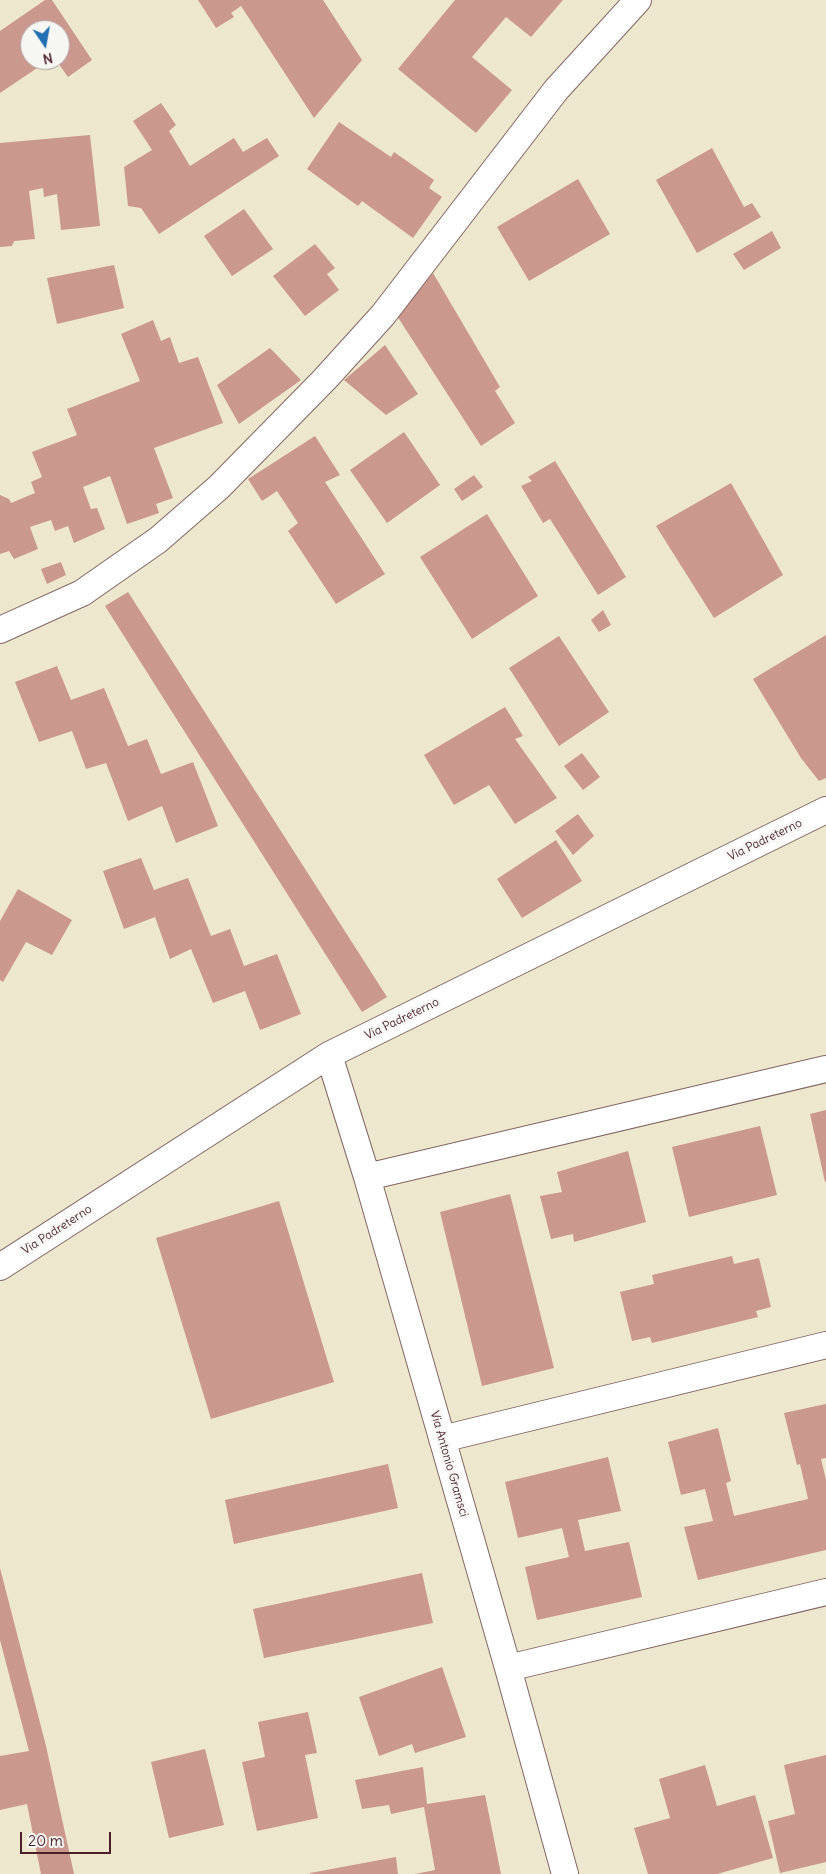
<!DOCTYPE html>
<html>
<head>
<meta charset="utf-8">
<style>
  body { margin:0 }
  #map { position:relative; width:826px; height:1874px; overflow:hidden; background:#ede7ce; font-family:Delius,sans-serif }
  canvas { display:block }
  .north { position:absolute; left:20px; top:20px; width:50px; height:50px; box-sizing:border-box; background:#f6f6f2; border:1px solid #b1a0a2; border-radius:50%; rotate:168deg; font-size:14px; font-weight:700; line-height:20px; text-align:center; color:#4a1f2b }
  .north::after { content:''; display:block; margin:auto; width:18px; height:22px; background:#1f6fb2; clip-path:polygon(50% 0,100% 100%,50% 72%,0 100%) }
  .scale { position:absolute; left:20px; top:1832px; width:91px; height:22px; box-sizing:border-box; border:2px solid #4a1f2b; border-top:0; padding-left:6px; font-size:15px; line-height:18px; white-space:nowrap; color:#4a1f2b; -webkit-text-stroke:4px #f6f6f2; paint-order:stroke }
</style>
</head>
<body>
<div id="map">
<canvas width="826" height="1874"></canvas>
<div class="north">N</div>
<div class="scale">20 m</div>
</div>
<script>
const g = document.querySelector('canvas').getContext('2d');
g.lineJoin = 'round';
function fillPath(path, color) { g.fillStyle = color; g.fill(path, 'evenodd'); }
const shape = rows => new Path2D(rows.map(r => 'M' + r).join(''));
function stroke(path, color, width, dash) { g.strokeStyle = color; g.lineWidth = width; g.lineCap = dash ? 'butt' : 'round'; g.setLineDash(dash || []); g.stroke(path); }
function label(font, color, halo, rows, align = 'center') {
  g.font = font + ' Delius,sans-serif'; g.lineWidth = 5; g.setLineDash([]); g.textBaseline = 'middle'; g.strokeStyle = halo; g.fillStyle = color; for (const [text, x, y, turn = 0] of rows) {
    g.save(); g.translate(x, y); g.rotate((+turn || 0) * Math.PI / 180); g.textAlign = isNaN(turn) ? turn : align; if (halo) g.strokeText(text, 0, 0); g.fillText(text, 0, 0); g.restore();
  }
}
fillPath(shape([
  [45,0,52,0,92,60,68,77,56,60,60,60,60,30,30,30,30,60,49,60,0,93,0,31],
  [198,0,323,0,362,60,314,118,241,6,231,13,234,17,216,28],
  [455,0,563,0,531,37,506,17,472,57,512,90,476,133,398,69],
  [161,103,176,125,169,131,190,166,234,138,243,152,267,138,279,156,159,234,141,208,128,206,124,167,152,150,133,121],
  [339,122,391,157,394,152,434,180,429,188,442,197,413,238,362,201,358,206,307,169],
  [90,135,100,226,61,230,57,194,44,197,43,188,29,191,35,239,14,241,12,246,0,247,0,143],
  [712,148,744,207,752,203,761,217,697,253,656,180],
  [578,179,610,234,529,281,497,227],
  [244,209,273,249,232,276,204,236],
  [772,231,781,248,744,270,733,254],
  [315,244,335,268,327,274,339,290,305,316,273,276],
  [114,265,124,308,57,324,47,278],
  [433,273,500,387,495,391,515,423,481,446,397,316],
  [153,320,161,341,170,337,179,363,198,357,223,423,154,448,173,498,156,504,159,513,127,524,110,476,83,487,91,509,97,508,105,529,74,543,68,526,55,531,51,520,30,527,38,549,14,559,9,551,0,554,0,495,9,499,11,503,35,493,31,482,42,477,32,452,77,435,67,409,140,381,121,334],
  [385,345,418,394,386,415,344,380],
  [270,348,301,380,239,424,217,385],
  [404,432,440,485,387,523,350,470],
  [315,436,340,475,325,482,385,574,336,604,288,531,298,523,277,491,262,501,248,479],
  [555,461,626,577,598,595,550,519,543,523,521,486,532,481,528,477],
  [474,475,483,487,462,501,454,489],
  [731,483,783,575,714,618,656,526],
  [487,514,538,596,472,639,420,557],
  [61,562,66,575,47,584,41,569],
  [128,592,387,997,362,1012,105,606],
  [603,610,611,625,599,632,591,620],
  [826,635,826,778,819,781,801,758,753,679],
  [559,636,609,712,559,746,509,668],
  [57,666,71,700,104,688,128,746,147,739,161,774,193,762,218,826,176,843,162,806,128,821,106,763,86,769,72,731,39,742,15,682],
  [505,707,523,736,515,739,557,798,515,824,489,785,454,805,424,755],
  [582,753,600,777,583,790,564,766],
  [578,814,594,836,573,855,555,831],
  [556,840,582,881,522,918,497,879],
  [141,858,154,890,188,878,211,936,230,929,244,966,277,954,301,1014,260,1030,245,991,213,1003,191,949,170,959,155,917,124,929,103,871],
  [18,889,72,920,52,955,26,942,3,982,0,980,0,921],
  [826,1110,826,1182,825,1182,810,1114],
  [760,1126,777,1195,689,1217,672,1147],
  [628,1151,646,1222,574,1242,573,1234,551,1239,540,1196,562,1192,557,1172],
  [510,1194,554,1368,482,1386,440,1212],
  [279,1201,334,1382,211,1419,156,1238],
  [732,1256,734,1264,759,1258,771,1307,756,1311,758,1317,652,1343,650,1337,632,1341,620,1292,654,1284,652,1275],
  [826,1404,826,1458,821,1459,826,1480,826,1550,698,1580,684,1527,713,1521,705,1489,681,1495,668,1442,718,1428,731,1481,726,1483,734,1516,808,1499,800,1464,797,1465,784,1413],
  [608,1457,621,1511,578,1520,585,1551,629,1542,642,1597,537,1620,525,1567,569,1557,562,1528,518,1538,505,1482],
  [388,1464,398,1508,234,1544,225,1500],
  [0,1568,46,1746,74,1874,41,1874,27,1804,0,1810,0,1756,29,1751,0,1640],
  [422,1573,433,1623,264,1658,253,1609],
  [442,1667,466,1737,415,1753,412,1744,379,1756,359,1697],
  [308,1712,317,1753,305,1755,318,1818,257,1831,242,1762,265,1757,258,1722],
  [205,1749,224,1825,169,1838,151,1762],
  [826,1755,826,1862,780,1873,768,1821,795,1814,784,1765],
  [705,1765,717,1806,755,1795,773,1858,717,1874,648,1874,634,1828,670,1818,659,1779],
  [423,1767,427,1804,485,1795,501,1874,415,1874,435,1870,424,1807,391,1814,389,1805,362,1809,355,1780],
  [396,1857,398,1874,310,1874,310,1873]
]), '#cb988d');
const minor = shape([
  [0,630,82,593,158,540,219,487,325,379,383,315,556,90,638,0],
  [329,1055,367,1177,508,1668,565,1874],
  [367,1177,826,1069],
  [0,1267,329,1055,826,810],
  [442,1439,826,1345],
  [508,1668,826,1592]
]);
stroke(minor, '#836564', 28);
stroke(minor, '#fff', 26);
label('12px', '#4a1f2b', '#f6f6f2', [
  ["Via Padreterno",765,840,-26],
  ["Via Padreterno",402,1019,-26],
  ["Via Padreterno",57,1230,-33],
  ["Via Antonio Gramsci",449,1464,74]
]);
</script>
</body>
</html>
